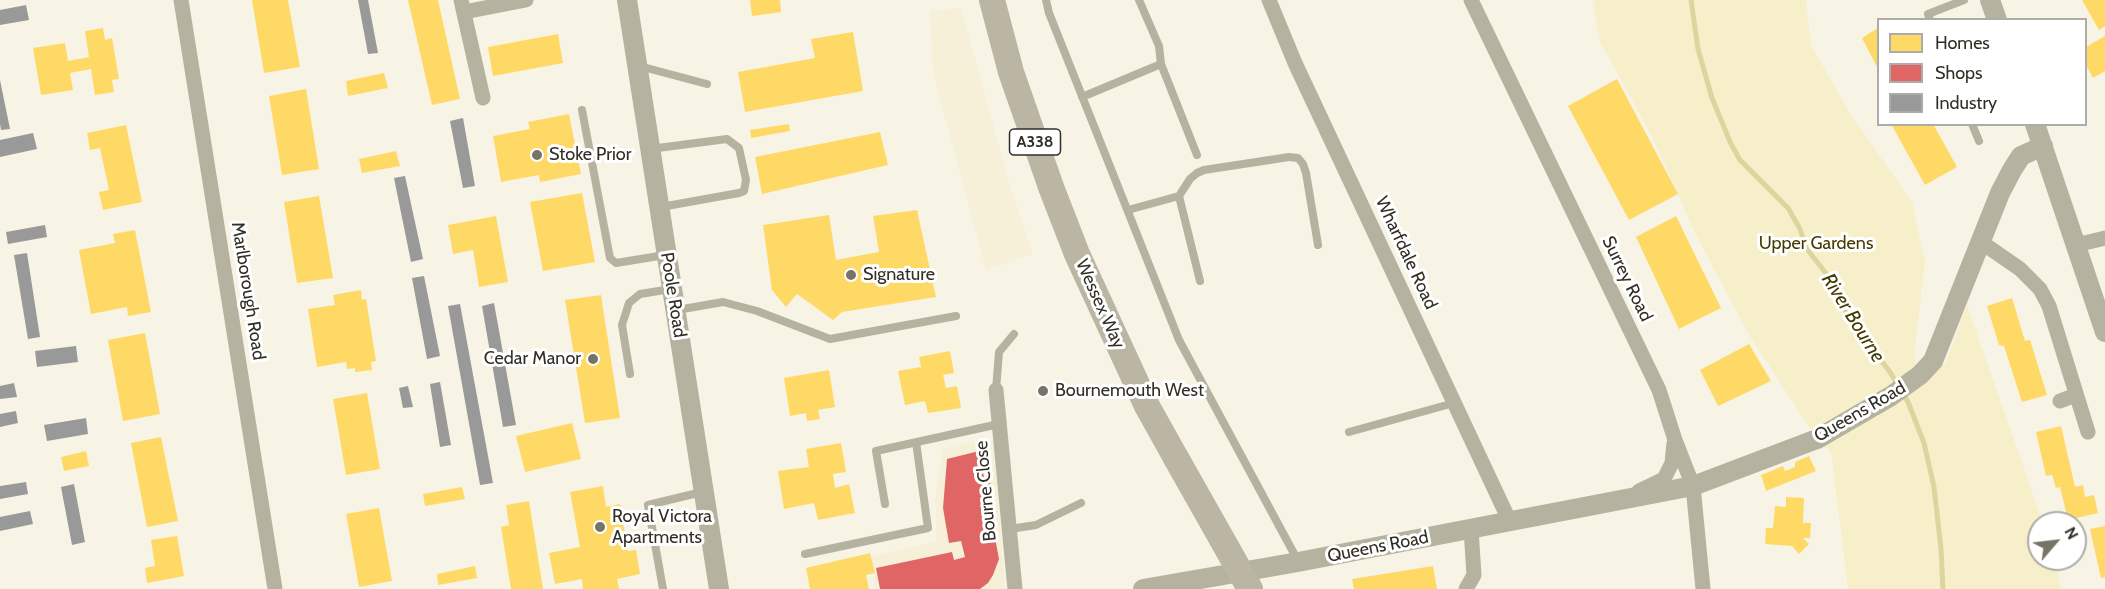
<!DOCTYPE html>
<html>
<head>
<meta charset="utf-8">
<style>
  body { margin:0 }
  #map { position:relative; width:2105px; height:589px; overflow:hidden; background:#f7f4e5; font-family:Cabin,sans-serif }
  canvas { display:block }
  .legend { position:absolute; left:1877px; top:18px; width:210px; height:108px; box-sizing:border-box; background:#fff; border:2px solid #adaca8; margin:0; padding:8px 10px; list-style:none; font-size:18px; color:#312f25 }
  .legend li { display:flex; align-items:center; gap:12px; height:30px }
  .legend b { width:30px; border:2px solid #adaca8 }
  .north { position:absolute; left:2027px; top:511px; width:60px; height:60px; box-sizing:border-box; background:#fff; border:2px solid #adaca8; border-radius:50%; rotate:62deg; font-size:16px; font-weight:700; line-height:24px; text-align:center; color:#312f25 }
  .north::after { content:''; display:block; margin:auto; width:21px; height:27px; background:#767468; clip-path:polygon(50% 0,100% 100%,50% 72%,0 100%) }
</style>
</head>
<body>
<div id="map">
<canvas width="2105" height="589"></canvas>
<ul class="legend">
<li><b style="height:16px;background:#ffd966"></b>Homes</li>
<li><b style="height:16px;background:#e06666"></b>Shops</li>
<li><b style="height:16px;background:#999"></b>Industry</li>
</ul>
<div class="north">N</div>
</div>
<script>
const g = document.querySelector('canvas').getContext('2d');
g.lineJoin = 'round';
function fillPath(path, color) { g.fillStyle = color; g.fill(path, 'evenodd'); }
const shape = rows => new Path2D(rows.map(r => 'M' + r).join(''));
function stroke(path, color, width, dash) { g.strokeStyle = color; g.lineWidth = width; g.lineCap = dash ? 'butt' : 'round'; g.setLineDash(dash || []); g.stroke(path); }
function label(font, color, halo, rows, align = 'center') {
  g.font = font + ' Cabin,sans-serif'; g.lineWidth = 6; g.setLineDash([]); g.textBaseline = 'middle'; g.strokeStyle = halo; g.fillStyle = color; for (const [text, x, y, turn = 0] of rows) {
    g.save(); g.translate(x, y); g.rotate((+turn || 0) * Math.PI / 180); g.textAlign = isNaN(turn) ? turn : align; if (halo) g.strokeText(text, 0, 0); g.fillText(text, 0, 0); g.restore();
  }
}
fillPath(shape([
  [961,7,1009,183,1033,254,986,270,933,73,930,12],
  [994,441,1005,589,875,589,871,557,936,541,936,490,943,450,958,444]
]), '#f5f0d7');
fillPath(shape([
  [1593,0,1806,0,1811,45,1849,112,1912,202,1925,261,1914,357,1920,375,1946,363,1967,305,2043,523,2039,523,2039,559,2054,559,2061,589,1848,589,1831,452,1817,439,1749,335,1696,235,1653,138,1600,42]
]), '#f7efc9');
fillPath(shape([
  [252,0,288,0,300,67,264,73],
  [408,0,438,0,460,99,432,105],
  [750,0,780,0,781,12,752,16],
  [2082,0,2105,0,2105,26,2099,30],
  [103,28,105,40,112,38,119,79,112,80,114,92,95,95,91,69,70,73,73,90,41,95,33,48,65,43,68,61,89,57,85,31],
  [1878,28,1878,69,1862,38],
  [853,32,863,91,745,112,738,72,815,58,811,39],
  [558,34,563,63,493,76,488,47],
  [2105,36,2105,71,2093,78,2086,65,2086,47],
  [384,73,388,88,348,96,346,81],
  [1617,79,1678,194,1629,220,1568,106],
  [306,89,319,169,282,175,269,96],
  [569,114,581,174,540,182,539,175,501,182,493,136,530,129,528,122],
  [789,124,790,131,751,138,750,130],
  [1891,124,1933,124,1957,167,1925,185],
  [126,125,142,202,103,210,99,192,109,190,100,148,90,150,87,133],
  [880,132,888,165,762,194,755,157],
  [396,151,400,166,362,173,359,159],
  [582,193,595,262,543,271,530,202],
  [319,196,333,278,297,283,284,202],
  [917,210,936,297,842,312,833,320,797,294,786,307,772,290,763,225,829,215,836,260,879,252,873,216],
  [496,216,508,282,479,287,473,250,453,254,448,225],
  [1676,216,1721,308,1679,329,1636,237],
  [135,230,151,312,128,316,127,307,91,314,79,250,115,243,113,234],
  [361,290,362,300,366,299,376,361,371,362,372,370,355,372,355,368,347,369,346,362,317,367,308,309,335,305,333,295],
  [601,295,620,418,585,423,565,300],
  [2012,298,2025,341,2030,340,2047,395,2022,402,2004,346,1999,345,1987,306],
  [145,333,160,414,123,421,108,340],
  [1749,344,1771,381,1718,406,1700,370],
  [950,351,954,373,943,375,946,388,957,386,961,408,928,413,925,401,905,405,898,371,921,367,919,357],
  [829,370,835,407,818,410,820,419,807,421,806,413,790,416,784,378],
  [367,393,380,469,346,475,333,399],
  [572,423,581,459,525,472,516,436],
  [2061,426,2075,487,2083,485,2085,497,2094,495,2098,513,2068,520,2060,487,2056,488,2052,475,2046,476,2036,432],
  [161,437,178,521,147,527,131,443],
  [841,443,846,472,833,474,835,488,849,484,855,513,818,520,814,503,784,509,778,471,809,467,806,449],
  [86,451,89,466,64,471,61,457],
  [1809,456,1816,471,1766,491,1761,475,1783,466,1785,471,1795,467,1795,462],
  [603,486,606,507,620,504,628,551,636,550,640,574,617,579,619,589,583,589,582,579,555,584,549,553,580,547,570,492],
  [462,487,465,499,425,506,423,494],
  [1786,497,1804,498,1803,523,1811,523,1810,538,1803,538,1809,544,1799,554,1792,546,1765,544,1766,528,1773,528,1775,506,1786,507],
  [529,501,543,589,511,589,501,527,509,525,506,505],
  [379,508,392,581,359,587,346,514],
  [2105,526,2105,577,2101,578,2090,529],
  [177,536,184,576,147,583,145,568,155,566,151,540],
  [870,553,875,573,866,575,869,589,810,589,806,568],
  [475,566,477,578,438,585,437,574],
  [1433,566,1437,589,1354,589,1352,579]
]), '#ffd966');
fillPath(shape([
  [979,451,985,483,990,482,994,500,988,501,999,559,993,575,988,583,980,589,880,589,876,568,952,552,954,560,965,557,961,541,949,543,943,508,947,459]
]), '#e06666');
fillPath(shape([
  [358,0,368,0,378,53,368,54],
  [26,5,29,20,0,25,0,10],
  [0,80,10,129,1,130,0,124],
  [463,118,475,186,463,188,450,121],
  [33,133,37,149,0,157,0,140],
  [405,176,423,259,411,262,394,178],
  [45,225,47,237,8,244,6,232],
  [27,253,40,337,28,339,14,255],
  [424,276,440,356,427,359,412,278],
  [494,303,516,425,503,427,482,306],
  [460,304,493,483,480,485,448,306],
  [76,346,78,362,37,367,35,351],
  [440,382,451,445,440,447,430,384],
  [14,383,17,397,0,399,0,386],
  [408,386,413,407,403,408,399,388],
  [16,411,18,423,0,427,0,414],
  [86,418,88,434,47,441,44,425],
  [26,482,28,494,0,499,0,486],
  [74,484,85,542,72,545,61,487],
  [30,511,33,524,0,531,0,517]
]), '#999');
stroke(shape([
  [1691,0,1698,49,1712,98,1731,144,1740,160,1788,208,1800,229,1806,248,1836,286,1848,317,1890,372,1908,402,1924,443,1934,487,1941,549,1943,589]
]), '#ded49e', 5);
stroke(shape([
  [1046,0,1049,13,1179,340,1298,561],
  [1139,0,1159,46,1161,64],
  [1930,20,1928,14,1964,0],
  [639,66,707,84],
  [1082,97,1161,64,1197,155],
  [582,110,610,258,616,263,665,255],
  [1972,124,1979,141],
  [650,149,727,139,739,148,746,180,744,191,739,193,661,207],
  [1179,196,1190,179,1197,173,1204,170,1289,157,1298,158,1303,164,1306,173,1318,245],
  [1128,210,1179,196,1200,281],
  [677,310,723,302,757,311,830,339,956,316],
  [630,374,622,325,629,303,640,294,671,289],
  [996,390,999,352,1014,334],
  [1349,432,1454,403],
  [885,504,876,451,999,424],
  [1010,529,1036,525,1081,503],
  [805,554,928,528,916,442],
  [663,589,648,505,702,492]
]), '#b5b2a0', 8);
stroke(shape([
  [181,0,275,589],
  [461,0,483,98],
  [1269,0,1295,63,1510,522],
  [1471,0,1659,390,1675,440,1693,486,1703,589],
  [464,12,526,0],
  [1981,242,2020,269,2040,289,2049,306,2088,432],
  [2076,245,2105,238],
  [996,390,1015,589],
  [2060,401,2076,395],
  [1639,491,1664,479,1672,463,1674,443],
  [1466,589,1474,575,1471,529]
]), '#b5b2a0', 15);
stroke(shape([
  [627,0,719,589],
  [1990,0,1997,20],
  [2035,124,2105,332],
  [1143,589,1298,562,1693,486,1817,439,1891,396,1920,375,1933,361,2000,193,2012,170,2021,156,2043,146]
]), '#b5b2a0', 20);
stroke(shape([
  [992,0,1011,72,1051,187,1077,254,1147,406,1176,458]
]), '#bab6a3', 26);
stroke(shape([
  [1176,458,1250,589]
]), '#bab6a3', 26);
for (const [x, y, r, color] of [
  [537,155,6,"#767468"],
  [851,275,6,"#767468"],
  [593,359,6,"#767468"],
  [1043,391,6,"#767468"],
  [600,527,6,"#767468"]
]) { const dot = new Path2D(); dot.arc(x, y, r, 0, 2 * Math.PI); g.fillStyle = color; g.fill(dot); stroke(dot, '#fff', 2); }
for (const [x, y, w] of [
  [1035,142,51]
]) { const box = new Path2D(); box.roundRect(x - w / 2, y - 13, w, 26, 4.5); g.fillStyle = '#fff'; g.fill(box); stroke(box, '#312f25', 1.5); }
label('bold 16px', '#312f25', null, [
  ["A338",1035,142]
]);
label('18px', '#312f25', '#fff', [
  ["Stoke Prior",549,155],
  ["Signature",863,275],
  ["Cedar Manor",581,359,"right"],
  ["Bournemouth West",1055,391],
  ["Royal Victora",612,517],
  ["Apartments",612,538]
], 'left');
label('18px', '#463c00', '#fff', [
  ["Upper Gardens",1816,244]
]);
label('18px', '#312f25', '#fff', [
  ["Wharfdale Road",1406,253,65],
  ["Surrey Road",1627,279,64],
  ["Marlborough Road",248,291,81],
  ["Poole Road",673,295,81],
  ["Wessex Way",1100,304,66],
  ["Queens Road",1860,412,-30],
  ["Bourne Close",986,491,-95],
  ["Queens Road",1378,547,-11]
]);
label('italic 20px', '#453b00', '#fff', [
  ["River Bourne",1853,318,58]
]);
</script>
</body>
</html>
